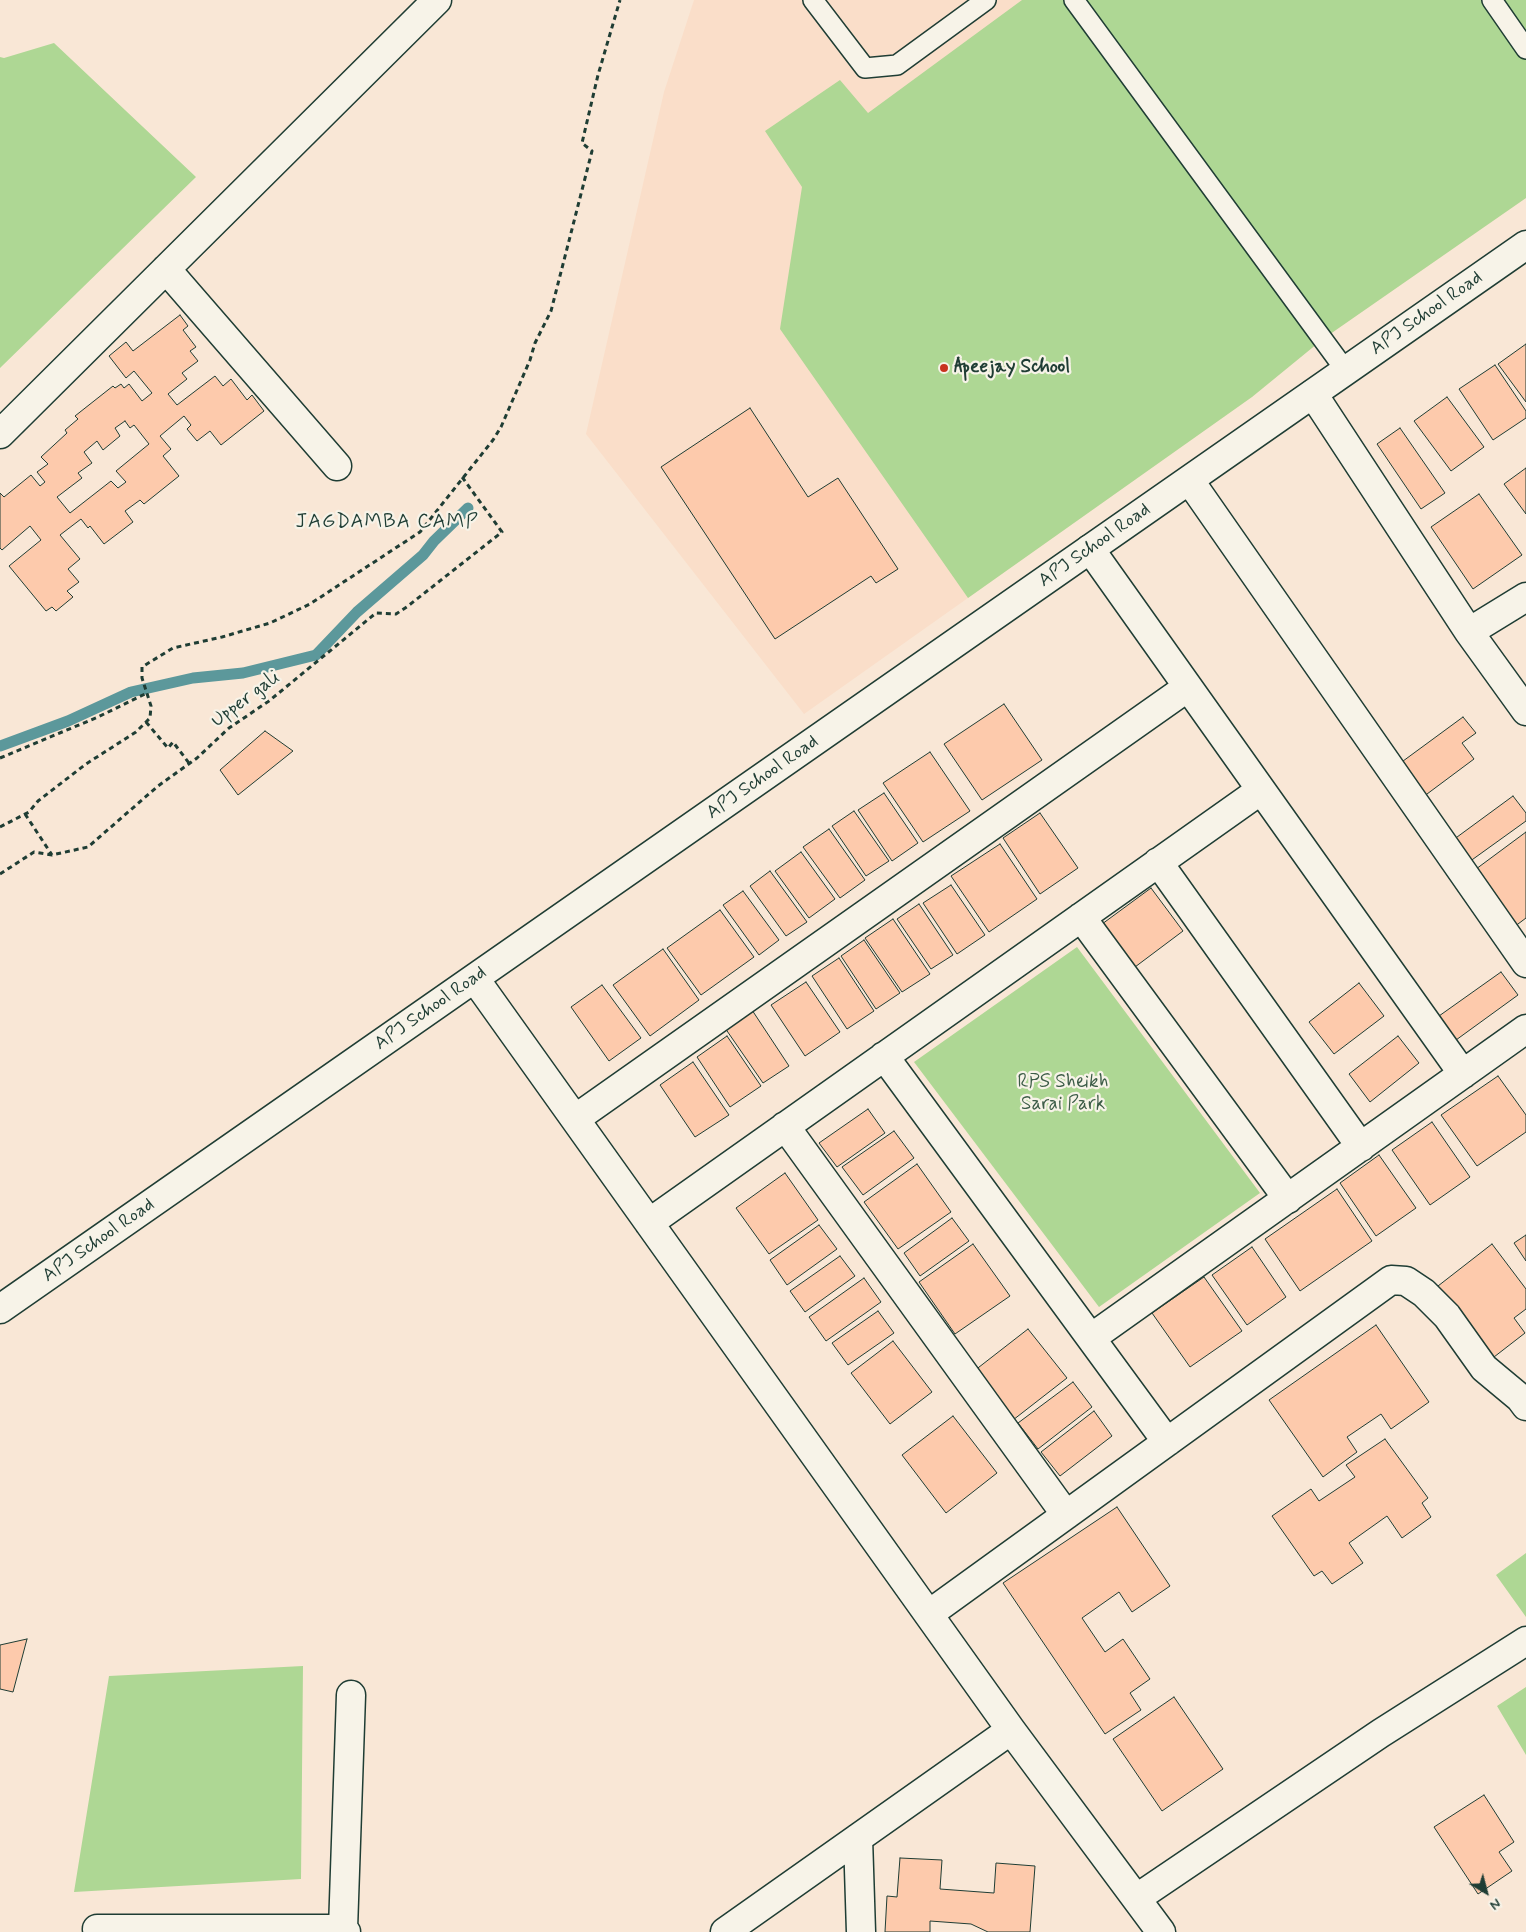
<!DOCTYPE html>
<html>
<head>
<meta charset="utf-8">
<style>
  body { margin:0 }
  #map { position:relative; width:1526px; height:1932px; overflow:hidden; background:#f9e7d6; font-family:Mynerve,sans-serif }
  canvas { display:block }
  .north { position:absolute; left:1461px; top:1867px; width:50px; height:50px; -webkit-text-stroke:4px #f7f3e8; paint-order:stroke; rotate:143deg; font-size:14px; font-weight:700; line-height:20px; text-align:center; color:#1f3d34 }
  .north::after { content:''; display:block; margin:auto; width:18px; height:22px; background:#1f3d34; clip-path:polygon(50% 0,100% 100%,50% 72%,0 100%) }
</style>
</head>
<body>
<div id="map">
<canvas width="1526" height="1932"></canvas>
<div class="north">N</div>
</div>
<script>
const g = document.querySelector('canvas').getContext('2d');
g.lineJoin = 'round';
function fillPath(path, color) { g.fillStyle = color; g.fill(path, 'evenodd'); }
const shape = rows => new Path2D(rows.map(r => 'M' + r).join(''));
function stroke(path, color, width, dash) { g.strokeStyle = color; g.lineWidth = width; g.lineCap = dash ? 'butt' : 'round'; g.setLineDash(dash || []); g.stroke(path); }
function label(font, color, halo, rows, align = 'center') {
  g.font = font + ' Mynerve,sans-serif'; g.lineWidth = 4.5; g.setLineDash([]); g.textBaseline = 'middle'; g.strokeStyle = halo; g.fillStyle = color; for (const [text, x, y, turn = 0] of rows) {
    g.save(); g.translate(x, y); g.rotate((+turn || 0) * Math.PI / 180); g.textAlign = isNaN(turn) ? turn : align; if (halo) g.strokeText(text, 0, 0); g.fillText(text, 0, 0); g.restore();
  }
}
fillPath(shape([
  [694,0,1526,0,1526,198,1323,339,1252,397,804,714,586,434,664,92]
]), '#fadec9');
fillPath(shape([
  [1022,0,1526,0,1526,198,1323,339,1252,397,968,598,780,329,802,187,765,131,840,80,868,113],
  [54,43,196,177,0,368,0,57,4,58],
  [1077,947,1260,1193,1099,1307,914,1062],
  [1526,1553,1526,1617,1496,1575],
  [303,1666,301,1879,74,1892,109,1676],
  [1526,1687,1526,1755,1497,1706]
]), '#aed794');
stroke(shape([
  [0,746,68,721,131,692,193,678,243,673,316,655,357,612,423,555,434,541,468,508]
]), '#5c989b', 11);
const building = shape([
  [180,315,188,326,183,330,196,347,190,351,198,361,182,373,187,379,168,394,177,405,215,376,223,386,231,379,247,400,252,395,264,411,221,445,210,431,197,441,187,429,191,425,184,416,160,436,171,449,163,456,179,476,144,504,140,500,125,511,133,522,104,544,90,526,88,528,81,519,60,535,80,559,68,569,79,582,67,591,73,597,56,611,52,607,46,611,9,566,41,540,30,526,2,550,0,548,0,493,4,497,31,475,40,486,45,482,37,472,48,464,41,457,67,433,65,430,78,419,75,416,113,386,115,388,121,384,124,388,129,384,142,401,152,393,134,371,126,378,109,356,126,342,133,351,180,315],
  [125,421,130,428,134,425,149,444,116,471,126,482,118,488,111,481,70,513,57,497,82,478,78,473,92,463,84,452,97,441,103,450,120,436,115,428,125,421],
  [1526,344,1526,402,1498,364,1526,344],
  [1495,365,1526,411,1526,418,1493,440,1459,389,1495,365],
  [1447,397,1484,447,1451,471,1414,421,1447,397],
  [750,408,808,497,838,478,898,569,876,583,871,576,775,639,661,467,750,408],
  [1400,428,1445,493,1421,509,1377,444,1400,428],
  [1526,468,1526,514,1504,484,1526,468],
  [1479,494,1522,555,1473,589,1431,527,1479,494],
  [1004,704,1042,760,982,800,944,744,1004,704],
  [1463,717,1476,733,1462,743,1474,759,1423,797,1399,764,1463,717],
  [265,731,293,751,238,795,220,770,265,731],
  [930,752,970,811,923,842,883,783,930,752],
  [884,793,918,843,892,861,858,810,884,793],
  [1513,796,1526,813,1526,821,1469,862,1453,840,1513,796],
  [854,811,889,861,866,876,832,826,854,811],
  [1040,813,1078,868,1040,894,1003,838,1040,813],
  [829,829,865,880,840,898,803,847,829,829],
  [1526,832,1526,918,1514,927,1472,872,1526,832],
  [1000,844,1037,899,989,932,951,876,1000,844],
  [801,852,835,899,809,918,775,871,801,852],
  [770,871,807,922,786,936,750,886,770,871],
  [951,885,985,935,957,954,923,903,951,885],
  [1151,888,1183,931,1131,970,1098,927,1151,888],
  [743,891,779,940,759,955,723,905,743,891],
  [919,904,953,955,931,969,897,919,919,904],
  [720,910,754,957,701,995,667,948,720,910],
  [893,919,930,974,902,992,865,938,893,919],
  [864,940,900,993,876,1009,841,956,864,940],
  [663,949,699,1000,650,1036,613,985,663,949],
  [839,958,874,1011,847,1029,812,976,839,958],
  [1501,972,1518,995,1456,1040,1439,1016,1501,972],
  [806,982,840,1032,805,1056,771,1005,806,982],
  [1359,983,1384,1016,1334,1054,1309,1022,1359,983],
  [602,985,641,1038,609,1061,571,1007,602,985],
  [752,1010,789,1066,763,1083,725,1028,752,1010],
  [727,1036,761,1086,730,1107,697,1057,727,1036],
  [1398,1036,1419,1063,1370,1102,1349,1074,1398,1036],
  [693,1062,729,1115,695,1137,660,1085,693,1062],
  [1498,1076,1526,1115,1526,1132,1477,1166,1441,1115,1498,1076],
  [868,1109,885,1133,837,1167,819,1143,868,1109],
  [1432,1122,1470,1177,1430,1205,1392,1150,1432,1122],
  [894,1131,914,1158,863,1195,842,1167,894,1131],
  [1379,1155,1416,1208,1376,1236,1340,1183,1379,1155],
  [917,1164,951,1212,898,1249,864,1202,917,1164],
  [785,1173,818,1220,769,1254,736,1208,785,1173],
  [1337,1189,1372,1241,1300,1291,1265,1239,1337,1189],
  [952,1218,969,1241,920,1276,904,1253,952,1218],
  [819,1225,837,1249,787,1285,770,1260,819,1225],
  [1526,1235,1526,1261,1514,1243,1526,1235],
  [973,1244,1010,1296,955,1334,919,1282,973,1244],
  [1492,1244,1526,1289,1526,1309,1514,1318,1525,1333,1494,1357,1438,1286,1492,1244],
  [1252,1247,1286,1297,1247,1325,1212,1275,1252,1247],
  [840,1256,855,1276,805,1312,790,1291,840,1256],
  [1204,1277,1242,1331,1190,1367,1152,1313,1204,1277],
  [864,1278,881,1302,826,1341,809,1317,864,1278],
  [878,1311,894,1333,848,1365,832,1343,878,1311],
  [1376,1325,1429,1402,1391,1429,1381,1414,1347,1437,1357,1452,1323,1477,1269,1400,1376,1325],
  [1028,1329,1067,1378,1013,1420,974,1371,1028,1329],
  [893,1341,932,1392,890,1424,851,1373,893,1341],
  [1073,1382,1092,1407,1038,1449,1018,1423,1073,1382],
  [1094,1411,1112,1436,1060,1476,1041,1452,1094,1411],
  [953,1416,997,1473,946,1513,902,1455,953,1416],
  [1385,1439,1428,1498,1422,1503,1431,1517,1402,1538,1387,1516,1349,1543,1363,1563,1332,1584,1322,1571,1314,1576,1272,1516,1311,1489,1319,1501,1355,1477,1346,1465,1385,1439],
  [1117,1507,1170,1586,1132,1612,1119,1592,1082,1618,1105,1652,1123,1639,1150,1679,1130,1693,1141,1710,1105,1734,1003,1583,1117,1507],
  [27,1639,13,1692,0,1689,0,1645,27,1639],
  [1174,1697,1223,1769,1162,1811,1113,1739,1174,1697],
  [1484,1795,1514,1842,1499,1852,1512,1871,1478,1894,1434,1827,1484,1795],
  [900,1858,942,1860,940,1889,994,1893,996,1863,1035,1866,1030,1932,988,1932,971,1924,930,1921,930,1932,885,1932,887,1896,897,1897,900,1858]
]);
fillPath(building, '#fdcaac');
stroke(building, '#1f3d34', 1);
const service = shape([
  [813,0,865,68,897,65,986,0],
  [1074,0,1346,371],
  [1492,0,1526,49]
]);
const minor = shape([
  [166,269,337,466],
  [1313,394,1469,632,1526,711],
  [0,434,437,0],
  [1190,481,1526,963],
  [1090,549,1463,1074],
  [1469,632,1526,597],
  [1158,862,1361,1147],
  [1081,917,1288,1199],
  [475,979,1011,1730,1161,1932],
  [884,1056,1167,1442],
  [575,1119,1188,687],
  [785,1126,1066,1515],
  [649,1223,1261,790],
  [1091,1338,1526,1029],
  [929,1614,1391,1280,1406,1281,1424,1293,1447,1316,1484,1368,1520,1398,1526,1406],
  [858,1838,861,1932],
  [1137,1898,1381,1733,1526,1641],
  [97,1929,343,1929],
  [346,1932,343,1929,351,1695],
  [725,1932,1011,1730]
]);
const tertiary = shape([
  [0,1309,1526,245]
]);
stroke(service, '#1f3d34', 22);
stroke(minor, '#1f3d34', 31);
stroke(tertiary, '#1f3d34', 31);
stroke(shape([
  [146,722,168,748,173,742,189,763],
  [0,758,98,717,147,693],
  [25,814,52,855],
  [0,827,29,812,38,801,86,764,136,732,150,718,151,706,142,678,142,667,173,648,222,637,270,623,310,604,420,532,493,440,501,427,530,360,535,343,551,311,592,151,582,143,598,75,620,0],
  [0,874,34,852,52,855,88,847,158,786,197,758,229,728,269,701,376,613,396,614,408,606,502,532,462,477]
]), '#1f3d34', 3, [5, 4]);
stroke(service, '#f7f3e8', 19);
stroke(minor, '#f7f3e8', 28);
stroke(tertiary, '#f7f3e8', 28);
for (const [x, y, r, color] of [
  [944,368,5,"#c8321e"]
]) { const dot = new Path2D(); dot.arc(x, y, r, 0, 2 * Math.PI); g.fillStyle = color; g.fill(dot); stroke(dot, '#f7f3e8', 2); }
label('19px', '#1f3d34', '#f7f3e8', [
  ["APJ School Road",1427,314,-35],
  ["APJ School Road",1095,546,-35],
  ["Upper gali",246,700,-37],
  ["APJ School Road",763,778,-35],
  ["APJ School Road",431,1009,-35],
  ["APJ School Road",99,1241,-35]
]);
label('bold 19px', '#1f3d34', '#f7f3e8', [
  ["Apeejay School",954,368]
], 'left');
label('19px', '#3c5c47', '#f7f3e8', [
  ["RPS Sheikh",1063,1083],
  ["Sarai Park",1063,1105]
]);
g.letterSpacing = '1px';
label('20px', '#1f3d34', '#f7f3e8', [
  ["JAGDAMBA CAMP",387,523]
]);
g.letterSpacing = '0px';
</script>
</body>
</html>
